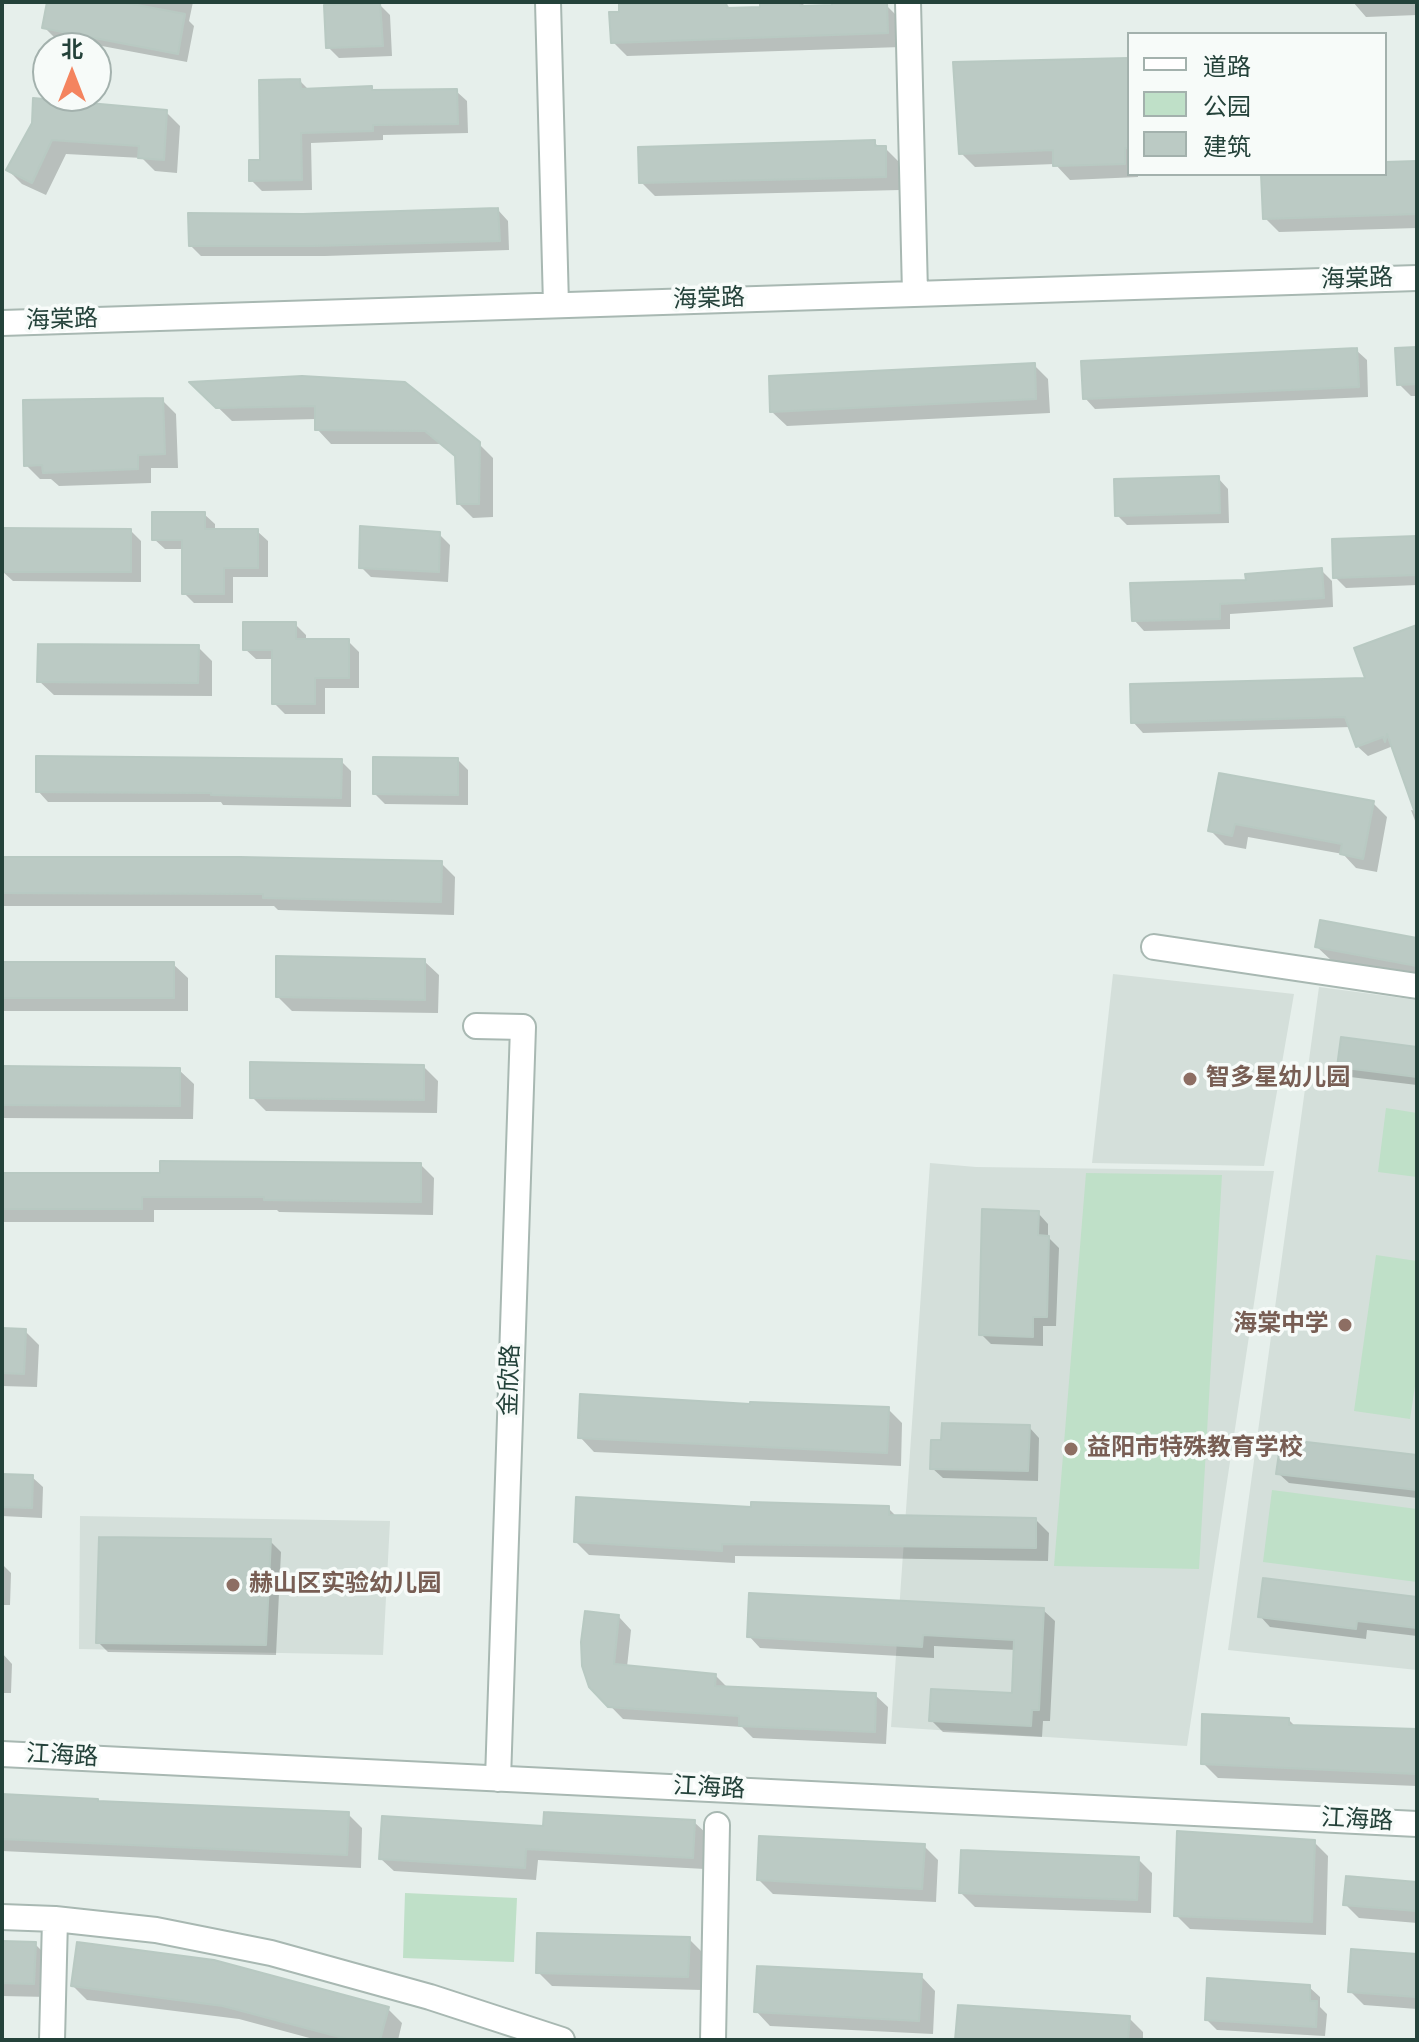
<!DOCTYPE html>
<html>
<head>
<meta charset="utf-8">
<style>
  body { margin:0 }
  #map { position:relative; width:1419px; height:2042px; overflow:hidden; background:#e6efeb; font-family:"Roboto Condensed","Noto Sans SC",sans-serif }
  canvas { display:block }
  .frame { position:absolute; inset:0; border:4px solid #24423a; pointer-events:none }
  .legend { position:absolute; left:1127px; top:32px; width:260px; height:144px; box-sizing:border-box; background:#f7fbf9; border:2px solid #a3b1ad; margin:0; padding:10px 14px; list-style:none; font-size:24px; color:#24423a }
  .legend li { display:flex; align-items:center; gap:16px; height:40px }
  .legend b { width:40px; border:2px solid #a3b1ad }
  .north { position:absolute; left:32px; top:32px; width:80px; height:80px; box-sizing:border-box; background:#f7fbf9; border:2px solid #a3b1ad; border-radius:50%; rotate:0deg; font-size:22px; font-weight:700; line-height:32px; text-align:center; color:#24423a }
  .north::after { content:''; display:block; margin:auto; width:28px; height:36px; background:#f4845f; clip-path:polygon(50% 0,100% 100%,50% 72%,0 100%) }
</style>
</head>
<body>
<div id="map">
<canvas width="1419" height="2042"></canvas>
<div class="frame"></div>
<ul class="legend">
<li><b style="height:10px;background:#fff"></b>道路</li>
<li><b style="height:22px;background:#bfe0c8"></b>公园</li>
<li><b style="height:22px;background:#bbcac4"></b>建筑</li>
</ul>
<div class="north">北</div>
</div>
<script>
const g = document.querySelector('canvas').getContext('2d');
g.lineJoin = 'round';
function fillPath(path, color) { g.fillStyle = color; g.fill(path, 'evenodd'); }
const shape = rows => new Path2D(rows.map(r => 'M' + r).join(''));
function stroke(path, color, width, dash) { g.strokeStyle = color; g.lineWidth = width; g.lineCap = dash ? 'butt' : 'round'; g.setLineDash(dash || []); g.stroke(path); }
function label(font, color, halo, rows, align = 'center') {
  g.font = font + ' "Roboto Condensed","Noto Sans SC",sans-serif'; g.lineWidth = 7; g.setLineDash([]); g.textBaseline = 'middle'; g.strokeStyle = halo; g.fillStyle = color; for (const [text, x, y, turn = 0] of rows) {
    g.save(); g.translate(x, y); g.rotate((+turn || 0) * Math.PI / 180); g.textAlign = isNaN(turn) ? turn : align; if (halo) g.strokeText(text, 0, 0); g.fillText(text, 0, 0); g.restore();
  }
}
fillPath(shape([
  [1113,974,1294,994,1264,1166,1092,1163],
  [1319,987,1417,1000,1417,1670,1228,1650],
  [930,1163,976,1167,1274,1171,1187,1746,891,1727],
  [80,1516,390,1521,383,1655,79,1649]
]), '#d4dfda');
fillPath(shape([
  [1386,1108,1417,1113,1417,1177,1378,1172],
  [1086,1173,1222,1175,1199,1569,1054,1566],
  [1376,1255,1417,1261,1417,1373,1410,1419,1354,1411],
  [1272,1490,1417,1509,1417,1582,1263,1562],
  [405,1893,517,1898,514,1962,403,1958]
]), '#bfe0c8');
fillPath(shape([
  [50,2,193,2,189,21,194,26,187,62,54,37,44,27],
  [762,2,801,2,806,7,834,7,834,2,876,2,886,5,900,19,901,47,627,56,613,42,725,3,732,10,762,9],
  [1353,2,1417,2,1417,15,1366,17],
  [380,5,390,15,392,56,339,58,328,47],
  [1129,60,1129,174,1138,174,1138,177,1070,180,1055,164,975,167,961,153],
  [300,81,309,90,371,88,375,92,456,91,467,101,468,133,383,135,383,140,311,143,312,190,262,191,251,180],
  [166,112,180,126,177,173,155,171,142,158,66,154,46,195,22,184,8,170,34,123],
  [874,142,880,148,885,148,899,162,900,190,655,196,641,182],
  [1417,163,1417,228,1279,232,1265,218,1263,174,1385,174,1385,164],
  [498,210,508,221,509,250,325,256,201,256,191,246,303,216],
  [1417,349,1417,396,1411,396,1399,384],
  [1356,350,1367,360,1368,397,1095,409,1085,398],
  [1034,365,1048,379,1050,413,787,426,772,412],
  [302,378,479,444,493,458,493,517,473,518,459,504,457,458,441,444,331,444,317,429,317,419,232,421,193,383],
  [162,400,176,414,178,468,151,468,151,483,59,486,51,479,40,479,26,465],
  [1218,478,1228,489,1229,523,1127,525,1117,515],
  [204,514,215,524,215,531,257,531,268,541,268,577,233,577,233,603,194,603,184,593,184,549,165,549,154,539],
  [131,531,141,541,141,582,13,581,2,571],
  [439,534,450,545,448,582,371,577,361,567],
  [1417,538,1417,585,1346,588,1335,577],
  [1321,570,1332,581,1333,607,1230,614,1230,629,1144,631,1134,620,1248,582],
  [295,624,306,635,306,641,348,641,359,652,359,688,325,688,325,714,285,714,274,703,274,659,256,659,245,649],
  [1417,629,1417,826,1411,810,1416,811,1393,746,1368,756,1357,746,1351,727,1143,733,1133,722,1368,680],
  [198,647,212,661,212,696,54,695,39,681],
  [458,760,468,770,468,805,385,804,375,794],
  [341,761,351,771,351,807,223,805,221,802,48,802,38,791],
  [1221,775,1373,803,1387,817,1377,872,1356,868,1343,854,1248,837,1246,849,1225,845,1211,831],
  [2,859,441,863,455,877,454,915,278,910,274,906,2,906],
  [1417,940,1417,976,1332,961,1317,947],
  [424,961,439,975,438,1013,292,1011,278,997],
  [2,964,173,964,188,978,188,1011,2,1011],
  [1417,1049,1417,1085,1350,1077,1339,1066],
  [424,1067,438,1081,437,1113,266,1111,252,1097],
  [2,1069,179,1070,194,1084,193,1119,2,1118],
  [421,1165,434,1178,433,1215,279,1212,277,1210,154,1210,154,1222,2,1222,2,1175,162,1175],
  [1038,1213,1048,1224,1048,1237,1059,1248,1056,1326,1043,1326,1043,1346,991,1344,981,1334],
  [2,1330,25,1331,39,1345,37,1387,2,1386],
  [752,1407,888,1409,902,1423,901,1466,594,1452,580,1437],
  [1029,1427,1039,1438,1038,1481,943,1478,932,1468],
  [1417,1457,1417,1498,1289,1483,1278,1473],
  [2,1476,32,1477,43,1487,42,1518,2,1516],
  [888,1508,897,1517,1036,1520,1049,1533,1048,1561,735,1556,735,1563,589,1555,576,1542,753,1509],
  [270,1541,281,1552,276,1655,108,1652,98,1642],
  [2,1564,11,1573,10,1605,2,1605],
  [1417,1599,1417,1636,1367,1630,1366,1639,1270,1627,1260,1616],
  [1043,1610,1055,1621,1050,1721,1043,1721,1042,1737,943,1732,931,1720,1014,1695,1016,1650,934,1646,934,1658,760,1648,749,1636],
  [619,1617,631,1630,627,1667,715,1675,728,1688,875,1695,888,1707,886,1744,753,1738,742,1727,623,1719,591,1686],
  [2,1653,12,1664,11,1693,2,1693],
  [1289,1720,1296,1727,1417,1732,1417,1786,1218,1778,1203,1763],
  [2,1796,98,1801,101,1804,348,1814,362,1828,361,1868,2,1851],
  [694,1822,707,1834,705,1869,538,1860,536,1880,394,1871,381,1859,545,1828],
  [1314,1842,1328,1856,1326,1935,1190,1929,1176,1915],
  [924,1846,938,1860,936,1902,773,1894,759,1880],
  [1138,1859,1152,1873,1151,1913,975,1907,961,1893],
  [1417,1884,1417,1923,1359,1918,1345,1904],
  [689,1939,703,1953,702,1990,552,1986,538,1972],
  [2,1943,35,1944,49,1958,48,1997,2,1996],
  [1417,1956,1417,2009,1364,2005,1350,1991],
  [921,1976,935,1991,933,2034,770,2026,756,2011],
  [73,1986,388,2009,402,2023,398,2040,317,2040,239,2019,87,2000],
  [1309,1987,1320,1997,1320,2007,1327,2014,1325,2036,1217,2030,1207,2020],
  [1129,2018,1143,2032,1143,2040,957,2040]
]), '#0003');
const building = shape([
  [47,2,121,2,185,14,178,54,42,28,47,2],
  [726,2,727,8,760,7,760,2,800,2,800,6,832,5,832,2,887,3,888,33,611,43,609,12,619,12,619,4,726,2],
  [380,3,383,46,326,48,324,5,380,3],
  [1129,58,1129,148,1125,148,1125,164,1053,166,1053,150,959,154,953,62,1129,58],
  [300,79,301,89,372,86,372,90,457,89,458,124,373,125,373,131,301,133,302,180,249,181,249,160,260,160,259,80,300,79],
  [33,98,167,110,164,160,138,158,139,146,52,140,32,183,6,170,32,123,33,98],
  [875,140,875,146,886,146,886,177,639,183,638,147,875,140],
  [1417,161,1417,214,1263,219,1261,174,1385,174,1385,162,1417,161],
  [498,208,500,241,313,246,189,246,188,213,303,214,498,208],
  [1417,347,1417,384,1397,385,1395,348,1417,347],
  [1357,348,1359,387,1083,399,1081,361,1357,348],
  [1035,363,1036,399,770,412,769,376,1035,363],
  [302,376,405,382,480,442,479,504,457,504,455,456,425,431,315,430,315,406,216,408,189,382,302,376],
  [163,398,165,454,138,455,138,469,43,473,42,465,24,466,23,400,163,398],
  [1219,476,1220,513,1115,516,1114,479,1219,476],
  [152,512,205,512,205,529,258,529,258,568,224,568,224,594,182,594,182,540,152,540,152,512],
  [360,526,440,532,439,572,359,568,360,526],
  [2,528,131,529,131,572,2,572,2,528],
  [1417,536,1417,575,1333,578,1332,539,1417,536],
  [1322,568,1324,598,1220,604,1220,619,1132,621,1130,583,1246,580,1245,574,1322,568],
  [243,622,296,622,296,639,349,639,349,678,315,678,315,704,272,704,272,650,243,650,243,622],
  [1417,625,1417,812,1415,813,1387,734,1385,742,1383,737,1356,747,1345,717,1131,723,1130,684,1365,678,1354,648,1417,625],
  [38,644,199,645,198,683,37,682,38,644],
  [36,756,342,759,341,798,211,795,211,793,36,792,36,756],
  [373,757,458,758,458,795,373,794,373,757],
  [1219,773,1374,801,1363,859,1340,854,1342,844,1235,824,1232,836,1208,831,1219,773],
  [2,857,240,857,442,861,441,902,263,898,263,894,2,893,2,857],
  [1320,920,1417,938,1417,966,1315,947,1320,920],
  [276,956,425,959,425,1000,276,997,276,956],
  [2,962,174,962,174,998,2,998,2,962],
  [1341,1037,1417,1047,1417,1077,1337,1067,1341,1037],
  [250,1062,424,1065,424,1100,250,1098,250,1062],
  [2,1066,180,1068,180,1106,2,1105,2,1066],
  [160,1161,421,1163,421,1202,264,1200,264,1197,142,1197,142,1209,2,1209,2,1173,160,1173,160,1161],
  [982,1209,1039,1211,1038,1235,1049,1236,1047,1317,1033,1317,1033,1337,979,1335,982,1209],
  [2,1328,26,1329,24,1374,2,1373,2,1328],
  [580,1394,750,1404,750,1402,889,1407,887,1453,578,1438,580,1394],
  [942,1423,1030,1425,1028,1471,930,1469,931,1440,941,1440,942,1423],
  [1281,1439,1417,1455,1417,1490,1276,1474,1281,1439],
  [2,1474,33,1475,32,1508,2,1507,2,1474],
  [576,1497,751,1507,751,1502,889,1506,889,1515,1036,1518,1036,1548,722,1544,722,1551,574,1542,576,1497],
  [99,1537,271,1539,266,1645,96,1643,99,1537],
  [1263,1578,1417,1597,1417,1628,1357,1621,1356,1629,1258,1617,1263,1578],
  [749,1593,1044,1608,1039,1710,1032,1710,1031,1726,929,1721,931,1689,1012,1693,1014,1640,923,1635,922,1647,747,1637,749,1593],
  [585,1611,619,1615,614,1664,716,1674,715,1686,876,1693,875,1732,739,1726,739,1716,608,1707,589,1687,582,1666,581,1642,585,1611],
  [1202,1714,1289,1718,1289,1725,1417,1729,1417,1774,1201,1764,1202,1714],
  [2,1794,98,1799,98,1801,349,1812,347,1855,2,1839,2,1794],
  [544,1812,695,1820,693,1858,526,1849,525,1868,379,1859,382,1816,543,1826,544,1812],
  [1177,1831,1315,1840,1312,1922,1174,1916,1177,1831],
  [759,1836,925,1844,922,1889,757,1880,759,1836],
  [961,1850,1139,1857,1137,1900,959,1893,961,1850],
  [1346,1876,1417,1882,1417,1911,1343,1905,1346,1876],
  [537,1933,690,1937,688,1977,536,1973,537,1933],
  [2,1941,36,1942,34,1984,2,1983,2,1941],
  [77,1942,214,1960,389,2007,380,2040,351,2040,223,2006,71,1986,77,1942],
  [1351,1949,1417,1954,1417,1997,1348,1992,1351,1949],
  [757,1966,922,1974,919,2021,754,2012,757,1966],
  [1207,1978,1310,1985,1310,2001,1317,2001,1316,2027,1205,2020,1207,1978],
  [958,2005,1130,2016,1128,2040,955,2040,958,2005]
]);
fillPath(building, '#bbcac4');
stroke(building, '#b8c9c2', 2);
const minor = shape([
  [548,2,556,305],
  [908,2,915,293],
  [2,323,1417,278],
  [1154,947,1417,986],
  [476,1026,523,1027,498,1779],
  [2,1754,1417,1824],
  [2,1917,55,1919],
  [52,2040,55,1919,156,1930,271,1953,430,1997,562,2040],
  [713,2040,717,1825]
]);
stroke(minor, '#a8b8b2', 28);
stroke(minor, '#fff', 24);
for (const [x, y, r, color] of [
  [1190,1079,8,"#8d6e63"],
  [1345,1325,8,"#8d6e63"],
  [1071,1449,8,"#8d6e63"],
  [233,1585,8,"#8d6e63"]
]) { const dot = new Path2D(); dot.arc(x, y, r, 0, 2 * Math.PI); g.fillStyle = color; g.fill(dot); stroke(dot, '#f7fbf9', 3); }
label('24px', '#24423a', '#f7fbf9', [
  ["海棠路",1357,280,-2],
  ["海棠路",709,300,-2],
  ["海棠路",62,321,-2],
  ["金欣路",511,1380,-88],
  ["江海路",62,1757,3],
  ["江海路",709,1789,3],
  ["江海路",1357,1821,3]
]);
label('bold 24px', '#785e54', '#f7fbf9', [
  ["智多星幼儿园",1206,1079],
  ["海棠中学",1329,1325,"right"],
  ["益阳市特殊教育学校",1087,1449],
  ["赫山区实验幼儿园",249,1585]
], 'left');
</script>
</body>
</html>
